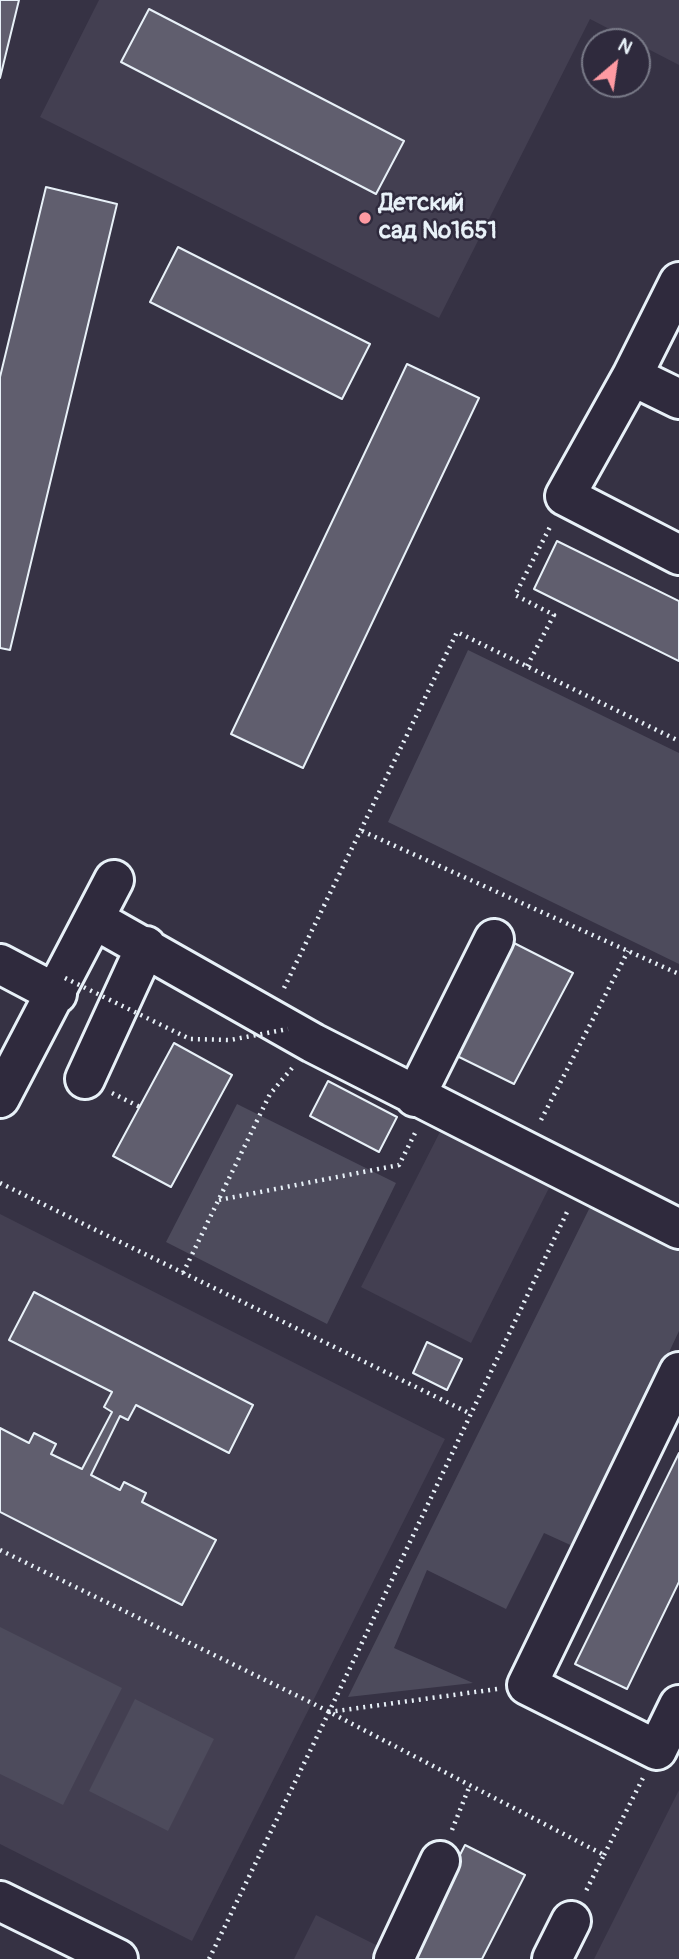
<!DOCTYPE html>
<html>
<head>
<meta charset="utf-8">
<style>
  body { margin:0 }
  #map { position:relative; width:679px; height:1959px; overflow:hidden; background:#363244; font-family:Pangolin,sans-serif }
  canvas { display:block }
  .north { position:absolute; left:581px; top:28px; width:70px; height:70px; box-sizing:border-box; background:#2f2a3d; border:2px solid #797a88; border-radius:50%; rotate:29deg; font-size:19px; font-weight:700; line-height:28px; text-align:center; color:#e8f1f8 }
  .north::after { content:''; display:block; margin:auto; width:24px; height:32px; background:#ff9aa2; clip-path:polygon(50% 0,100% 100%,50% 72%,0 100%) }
</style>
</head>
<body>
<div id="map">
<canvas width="679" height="1959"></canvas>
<div class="north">N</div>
</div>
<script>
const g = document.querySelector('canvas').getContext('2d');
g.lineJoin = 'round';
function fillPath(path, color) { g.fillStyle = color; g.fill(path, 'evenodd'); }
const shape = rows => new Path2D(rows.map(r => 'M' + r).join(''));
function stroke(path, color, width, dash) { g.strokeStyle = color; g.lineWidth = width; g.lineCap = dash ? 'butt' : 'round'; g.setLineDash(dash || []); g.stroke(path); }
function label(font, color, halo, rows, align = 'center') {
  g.font = font + ' Pangolin,sans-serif'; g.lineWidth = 5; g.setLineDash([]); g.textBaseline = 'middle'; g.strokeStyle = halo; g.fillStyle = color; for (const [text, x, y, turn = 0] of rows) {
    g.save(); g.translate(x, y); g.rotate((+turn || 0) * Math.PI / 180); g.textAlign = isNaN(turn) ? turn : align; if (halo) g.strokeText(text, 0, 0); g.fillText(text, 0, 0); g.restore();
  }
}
fillPath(shape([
  [99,0,679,0,679,65,590,19,439,318,40,117],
  [442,1128,551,1184,471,1343,361,1287],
  [0,1214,445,1439,192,1941,0,1844],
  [679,1790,679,1959,594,1959],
  [316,1915,378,1946,371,1959,294,1959]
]), '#433f51');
fillPath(shape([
  [468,650,679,753,679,964,388,822],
  [237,1104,396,1183,327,1324,166,1242],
  [593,1201,679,1244,679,1331,577,1548,544,1533,506,1609,427,1570,394,1648,473,1683,348,1697],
  [0,1627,122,1688,63,1805,0,1774],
  [135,1699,214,1739,168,1831,89,1791]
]), '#4d4b5c');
const building = shape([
  [0,0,19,0,0,78,0,0],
  [149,9,404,141,376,194,121,62,149,9],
  [46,187,117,204,10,650,0,648,0,377,46,187],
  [178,247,370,344,342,399,150,302,178,247],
  [407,364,479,398,303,768,231,734,407,364],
  [557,541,679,601,679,661,534,589,557,541],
  [514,943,573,973,514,1084,455,1055,514,943],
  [174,1043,232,1075,171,1187,113,1156,174,1043],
  [328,1081,397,1117,379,1152,310,1116,328,1081],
  [34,1292,253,1405,229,1453,136,1405,128,1420,120,1416,91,1475,120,1490,124,1482,146,1493,142,1502,216,1540,182,1605,0,1512,0,1428,29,1443,34,1433,56,1444,51,1454,82,1469,112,1412,104,1407,112,1392,9,1340,34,1292],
  [427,1342,462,1359,447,1390,413,1373,427,1342],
  [679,1453,679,1582,627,1689,575,1664,679,1453],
  [465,1845,525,1875,482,1959,407,1959,465,1845]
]);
fillPath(building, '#605e6e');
stroke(building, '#e8f1f8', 2);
const minor = shape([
  [679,282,632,376,565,496,679,555],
  [632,376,679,399],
  [94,919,313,1043,679,1229],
  [0,964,57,994],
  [85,1079,146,946],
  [415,1097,494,939],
  [0,1098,114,880],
  [679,1372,527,1685,657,1750,679,1705],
  [0,1901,118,1959],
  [394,1959,440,1861],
  [552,1959,571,1921]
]);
stroke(minor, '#e8f1f8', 44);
stroke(shape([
  [527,666,554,615,515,595,551,525],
  [362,831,679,974],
  [284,988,457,632,679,741],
  [112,1093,140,1107],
  [541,1120,628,951],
  [0,1183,471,1414],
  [219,1200,399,1165,415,1133],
  [183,1273,270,1094,293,1067],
  [0,1550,312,1703,604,1855,586,1891],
  [497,1689,329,1712,568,1210],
  [452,1830,470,1785],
  [604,1855,643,1778],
  [209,1959,329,1712]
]), '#e8f1f8', 4.5, [2, 5]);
stroke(minor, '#2f2a3d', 38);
stroke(shape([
  [65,978,190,1039,230,1040,288,1029]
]), '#e8f1f8', 4.5, [2, 5]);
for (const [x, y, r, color] of [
  [365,218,7,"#ff9aa2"]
]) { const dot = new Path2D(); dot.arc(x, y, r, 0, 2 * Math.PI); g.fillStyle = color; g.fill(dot); stroke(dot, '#2f2a3d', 2.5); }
label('bold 24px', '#e8f1f8', '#2f2a3d', [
  ["Детский",379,204],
  ["сад №1651",379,232]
], 'left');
</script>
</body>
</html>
